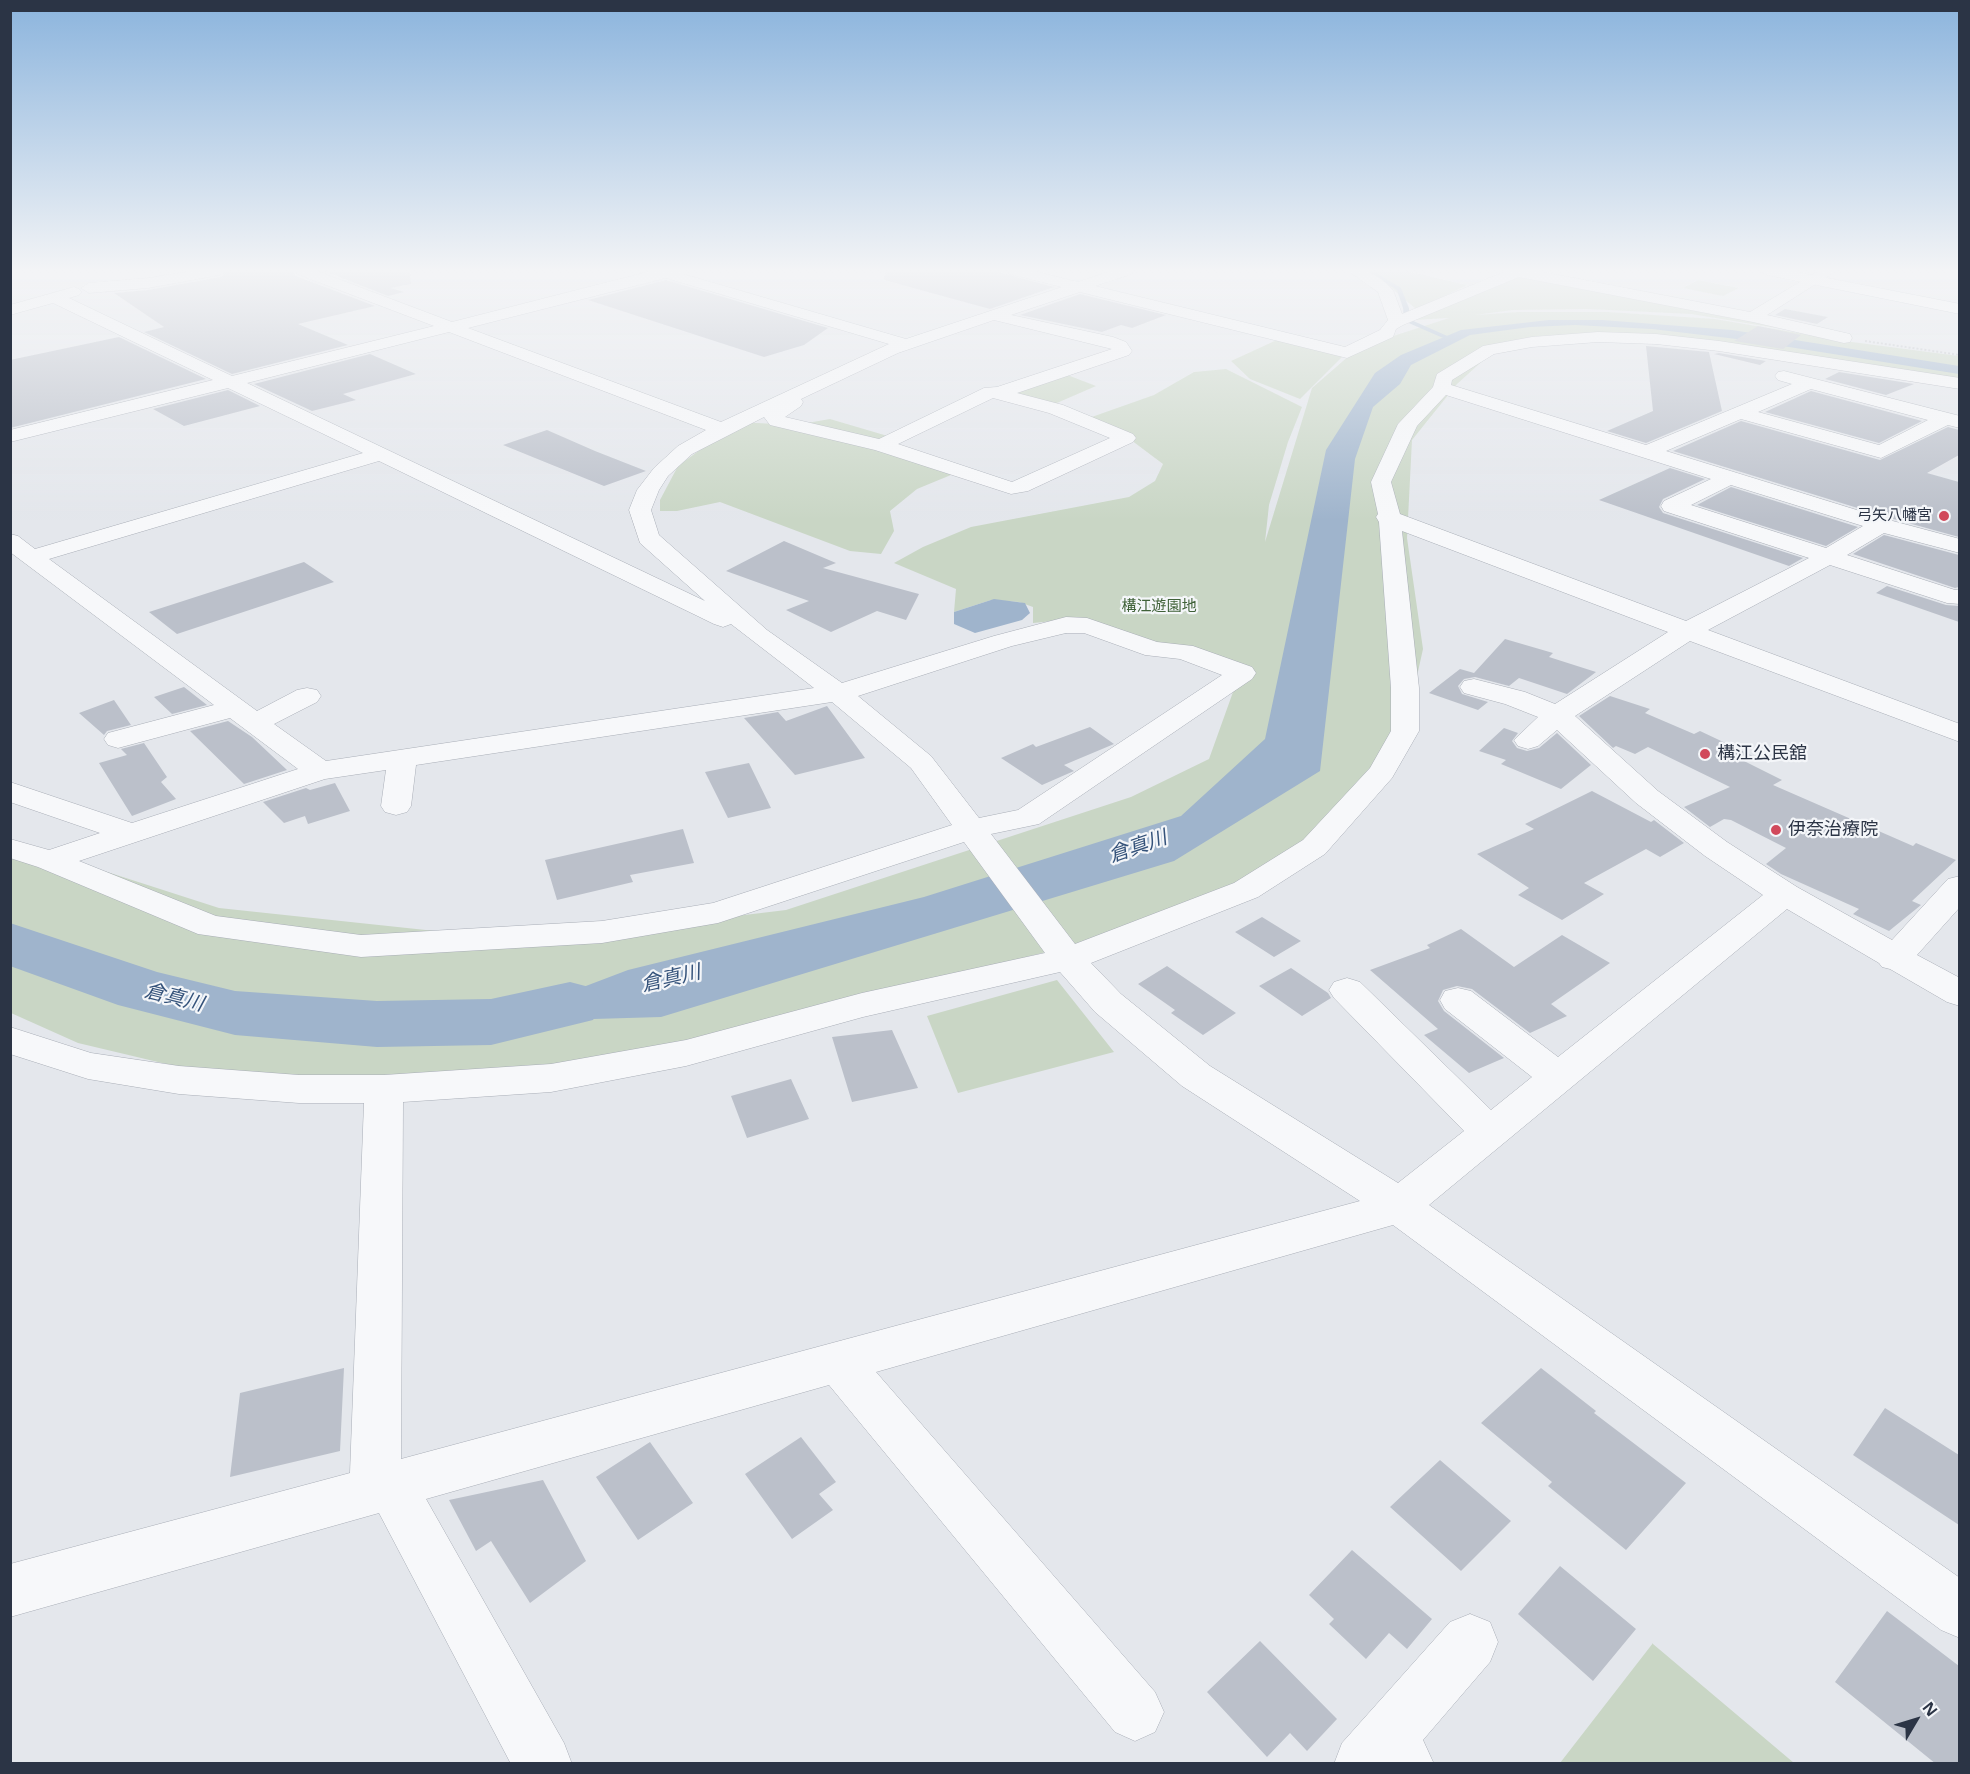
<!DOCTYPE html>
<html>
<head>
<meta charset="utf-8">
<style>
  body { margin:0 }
  #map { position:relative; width:1970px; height:1774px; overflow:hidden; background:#e4e7ec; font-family:"Noto Sans",sans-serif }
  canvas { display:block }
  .frame { position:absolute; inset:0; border:12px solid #2b3445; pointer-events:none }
  .north { position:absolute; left:1886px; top:1690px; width:60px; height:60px; -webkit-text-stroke:4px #f4f6f9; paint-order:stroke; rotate:52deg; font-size:16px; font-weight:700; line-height:24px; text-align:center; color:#2b3445 }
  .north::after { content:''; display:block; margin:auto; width:21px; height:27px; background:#2b3445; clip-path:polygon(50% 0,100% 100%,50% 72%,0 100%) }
</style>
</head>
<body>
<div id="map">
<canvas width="1970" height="1774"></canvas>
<div class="frame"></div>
<div class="north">N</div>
</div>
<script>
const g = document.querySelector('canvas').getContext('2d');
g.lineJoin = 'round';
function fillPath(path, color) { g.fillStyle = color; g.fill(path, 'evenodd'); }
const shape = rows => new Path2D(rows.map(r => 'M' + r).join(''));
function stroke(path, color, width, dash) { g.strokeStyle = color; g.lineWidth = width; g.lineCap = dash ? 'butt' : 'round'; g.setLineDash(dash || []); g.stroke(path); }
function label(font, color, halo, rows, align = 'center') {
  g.font = font + ' "Noto Sans","Noto Sans JP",sans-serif'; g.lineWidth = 4.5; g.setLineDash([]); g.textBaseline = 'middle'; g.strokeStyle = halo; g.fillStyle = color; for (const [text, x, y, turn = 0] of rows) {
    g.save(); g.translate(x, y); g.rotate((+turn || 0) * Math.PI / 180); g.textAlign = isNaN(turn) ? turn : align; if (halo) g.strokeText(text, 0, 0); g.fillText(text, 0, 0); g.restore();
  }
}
fillPath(shape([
  [1372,271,1406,271,1467,285,1417,310],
  [1520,274,1837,338,1691,314,1588,309,1513,310,1475,315,1517,312,1608,312,1715,319,1852,342,1959,356,1959,382,1620,334,1538,336,1498,347,1457,384,1412,440,1407,538,1423,649,1397,766,1312,849,1135,929,578,1073,259,1086,78,1043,11,1013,11,841,219,908,529,941,786,910,1131,797,1209,759,1242,667,1073,619,1033,623,1033,607,1019,602,991,600,954,612,956,589,894,563,923,547,971,527,1129,497,1155,481,1163,464,1127,437,1086,419,1154,395,1194,372,1226,369,1302,407,1288,442,1269,505,1265,542,1312,388,1359,347,1449,318,1414,320],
  [1698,280,1739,288,1723,296,1683,288],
  [1279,339,1344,355,1300,399,1250,379,1231,361],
  [1059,376,1070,376,1096,386,1050,406,1004,393],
  [830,419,891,437,887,440,963,470,917,489,890,511,894,531,881,554,850,551,720,502,677,511,660,511,660,500,678,466,738,422,795,425],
  [1057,980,1114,1052,958,1093,927,1016],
  [1653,1643,1653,1644,1794,1763,1560,1763]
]), '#c9d6c5');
fillPath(shape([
  [1549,320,1602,320,1732,330,1959,366,1959,374,1745,340,1652,329,1575,325,1530,327,1470,335,1411,365,1400,384,1373,407,1355,459,1320,771,1174,861,661,1017,491,1022,628,970,924,897,1181,816,1265,739,1326,450,1375,373,1401,355,1461,330],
  [994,599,1025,603,1030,613,1022,620,975,633,954,624,954,612],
  [11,924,54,944,141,990,133,1001,11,957]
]), '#9fb4cc');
fillPath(shape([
  [1367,271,1373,271,1401,288,1409,308,1409,319,1454,339,1454,341,1450,341,1404,321,1403,308,1397,290,1367,271]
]), '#9fb4cc');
fillPath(shape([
  [10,923,157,972,235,991,377,1001,491,999,570,982,593,988,603,1004,593,1020,491,1045,377,1047,235,1035,118,1005,10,966,10,923]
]), '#9fb4cc');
fillPath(shape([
  [229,271,293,271,296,276,375,306,298,324,348,345,232,374,144,332,164,327,114,293,148,290,220,277],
  [324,271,410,271,411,284,391,288,404,292,388,296],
  [885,271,995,271,1054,287,990,309,884,280],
  [666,280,828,328,804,345,764,357,588,300],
  [1080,294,1166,315,1132,328,1121,325,1102,332,1020,315],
  [1785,309,1828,317,1817,324,1775,315],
  [1758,326,1801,335,1783,349,1734,341],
  [119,337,206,379,10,428,10,360],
  [1646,346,1709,352,1722,411,1646,443,1607,431,1653,411],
  [1719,353,1766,361,1760,365,1714,354],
  [370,354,416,374,343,394,356,400,312,411,254,384],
  [1839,372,1914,384,1886,395,1825,379],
  [228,390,260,406,184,426,153,409],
  [1811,391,1922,421,1879,443,1765,412],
  [1741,421,1880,460,1948,427,1959,430,1959,455,1927,473,1959,482,1959,537,1890,518,1673,451],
  [547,430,595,451,646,471,604,486,503,445],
  [1670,468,1705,479,1663,499,1659,507,1663,513,1803,558,1789,566,1599,500],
  [1731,487,1858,527,1826,546,1697,505],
  [1884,535,1959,555,1959,587,1955,588,1853,554],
  [784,541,836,563,823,568,919,594,906,620,877,611,831,632,786,610,809,601,726,571],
  [304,562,334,582,177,634,149,612],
  [1887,586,1946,605,1959,606,1959,622,1876,593],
  [1505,639,1553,653,1549,657,1596,672,1567,694,1519,678,1509,686,1475,677,1464,679,1458,686,1462,694,1488,702,1478,710,1429,693,1460,669,1474,673],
  [184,687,207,705,172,714,154,697],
  [1610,696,1650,709,1645,713,1694,734,1700,731,1753,756,1744,761,1782,780,1773,785,1913,846,1916,843,1956,860,1912,901,1921,905,1889,931,1853,914,1859,909,1781,874,1766,864,1786,848,1731,820,1724,819,1710,827,1684,807,1730,787,1648,747,1635,754,1616,746,1613,748,1579,716],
  [114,700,131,725,107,731,104,735,79,713],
  [827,706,865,758,795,775,744,718,778,712,786,721],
  [228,721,252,737,287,770,244,784,190,731],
  [1090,727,1114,744,1064,765,1074,771,1042,785,1001,758,1033,744,1036,747],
  [1504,728,1518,733,1512,741,1517,748,1527,751,1539,748,1557,733,1591,765,1561,789,1501,764,1506,760,1479,751],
  [144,743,167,777,161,782,176,799,132,816,99,763,127,755,121,749],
  [749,763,771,808,728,818,705,772],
  [335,783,350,811,308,824,305,816,284,823,263,802,306,788,310,790],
  [1592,791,1651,822,1654,820,1684,843,1660,857,1646,849,1584,883,1604,894,1562,920,1518,895,1529,888,1477,854,1534,829,1525,824],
  [683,829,694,863,630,875,633,882,557,900,545,860],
  [1262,917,1301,941,1274,957,1235,932],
  [1461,929,1514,967,1562,935,1610,963,1551,1004,1567,1016,1530,1033,1472,989,1457,986,1443,990,1438,1001,1444,1011,1504,1058,1469,1073,1424,1035,1438,1029,1370,970,1430,948,1427,945],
  [1167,966,1236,1013,1203,1035,1171,1013,1175,1010,1138,984],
  [1291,968,1328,993,1331,998,1302,1016,1259,986],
  [892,1030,918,1088,852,1102,832,1037],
  [791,1079,809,1119,747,1138,731,1096],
  [344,1368,340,1451,230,1477,240,1393],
  [1541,1368,1596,1411,1594,1413,1686,1483,1626,1550,1548,1486,1552,1482,1481,1423],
  [1885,1408,1959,1455,1959,1525,1853,1455],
  [801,1437,836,1482,819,1494,833,1510,792,1539,745,1474],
  [650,1442,693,1503,638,1540,596,1477],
  [1440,1460,1511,1521,1461,1571,1390,1507],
  [543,1480,586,1561,530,1603,491,1541,476,1551,449,1500],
  [1352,1550,1432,1619,1407,1649,1389,1633,1366,1659,1329,1624,1334,1619,1309,1595],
  [1560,1566,1636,1629,1593,1681,1518,1614],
  [1887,1611,1959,1666,1959,1764,1936,1764,1835,1682],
  [1260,1641,1337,1719,1307,1751,1290,1733,1267,1757,1207,1692]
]), '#bbc0ca');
const minor = shape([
  [191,271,227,271,220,275,148,288,89,293,81,288,89,283,148,278,191,271],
  [295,271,317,271,452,322,651,271,684,271,683,274,906,339,1062,287,1009,274,1007,271,1034,271,1078,282,1111,271,1134,271,1132,274,1095,286,1345,347,1380,330,1388,320,1378,292,1348,271,1367,271,1381,279,1393,290,1402,314,1506,271,1538,271,1750,312,1818,271,1836,271,1767,315,1850,334,1852,338,1850,342,1844,343,1753,322,1519,277,1403,325,1396,329,1393,337,1347,358,1080,292,1011,315,1113,337,1126,342,1132,351,1129,355,1017,393,1063,405,1133,434,1136,438,1133,442,1028,491,1011,494,875,450,770,425,764,417,692,454,668,476,659,490,651,510,659,535,767,630,842,683,994,636,1066,617,1087,618,1157,642,1193,646,1252,667,1256,673,1252,679,1039,824,991,834,1075,944,1234,883,1303,840,1370,768,1391,731,1391,688,1379,522,1376,517,1378,514,1371,482,1398,424,1433,387,1437,374,1483,346,1532,337,1598,332,1656,334,1719,341,1960,378,1960,389,1719,351,1656,344,1598,342,1532,347,1494,354,1452,380,1451,385,1646,445,1792,384,1778,380,1775,376,1778,372,1784,371,1960,416,1960,428,1948,425,1881,458,1741,419,1666,451,1889,520,1960,539,1960,553,1884,533,1847,555,1955,590,1960,589,1960,604,1947,603,1830,565,1708,630,1960,724,1960,742,1690,641,1575,716,1658,791,1727,842,1797,887,1892,940,1948,879,1960,876,1960,907,1917,955,1960,978,1960,1006,1947,1002,1890,969,1882,967,1879,963,1787,909,1429,1205,1960,1578,1960,1638,1941,1630,1393,1225,876,1372,1155,1692,1164,1712,1155,1732,1135,1741,1115,1732,829,1385,426,1499,564,1743,572,1764,511,1764,379,1513,10,1617,10,1564,350,1473,364,1103,299,1103,179,1094,88,1079,10,1054,10,1027,91,1053,179,1066,299,1075,384,1075,551,1064,686,1040,862,993,1045,953,964,842,718,923,602,943,361,957,198,934,38,867,10,858,10,839,49,850,100,833,10,802,10,782,132,823,298,769,230,718,118,748,108,745,104,739,108,733,214,705,10,552,10,534,18,536,35,549,363,453,228,388,10,442,10,430,213,380,53,303,10,315,10,305,74,287,79,289,82,292,79,295,69,298,232,376,434,326,297,274,295,271],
  [666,278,889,344,721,422,468,328,666,278],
  [994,320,1112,349,997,387,984,388,879,439,785,417,801,406,803,402,801,399,898,353,994,320],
  [449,332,706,430,678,446,654,468,637,490,629,510,640,543,705,601,247,383,449,332],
  [1811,389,1928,420,1879,445,1758,412,1811,389],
  [1446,395,1711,479,1664,501,1661,506,1664,511,1809,558,1686,621,1400,514,1391,482,1417,426,1446,395],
  [993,398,1049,413,1110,438,1012,482,898,444,993,398],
  [379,461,714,624,723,627,731,624,814,688,326,761,274,724,317,702,321,696,317,690,307,688,297,690,257,711,49,559,379,461],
  [1731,485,1863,526,1826,548,1691,505,1731,485],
  [1402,531,1668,632,1555,704,1525,692,1474,679,1464,681,1460,687,1464,693,1505,704,1538,717,1514,740,1518,746,1528,749,1538,746,1557,730,1636,803,1705,856,1763,895,1558,1057,1471,991,1458,988,1445,991,1440,1000,1445,1009,1532,1077,1491,1110,1360,982,1347,978,1334,982,1329,990,1334,998,1464,1131,1398,1183,1210,1066,1121,994,1091,963,1258,897,1325,854,1392,778,1419,731,1419,688,1402,531],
  [1066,633,1084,633,1145,655,1180,659,1222,675,1018,810,979,818,931,756,858,696,1012,646,1066,633],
  [832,702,911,768,952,825,713,903,602,921,361,935,216,916,79,861,325,779,386,770,381,806,385,812,396,815,407,812,411,806,416,765,832,702],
  [1060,972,1095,1012,1182,1086,1360,1201,401,1459,403,1102,551,1092,686,1066,863,1017,1060,972],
  [1470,1614,1490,1622,1498,1642,1490,1662,1423,1740,1434,1764,1334,1764,1342,1743,1450,1622,1470,1614]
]);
const major = shape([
  [1760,271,1792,271,1960,304,1960,314,1767,275,1760,271]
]);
stroke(minor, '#a9aeb7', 1);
stroke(major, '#a3abb8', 1);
stroke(shape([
  [1865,341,1960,355]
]), '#c2c5cb', 2, [2, 2]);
fillPath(minor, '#f7f8fa');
fillPath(major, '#fff');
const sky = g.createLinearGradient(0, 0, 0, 520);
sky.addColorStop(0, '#8bb4dd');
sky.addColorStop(0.52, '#f3f4f6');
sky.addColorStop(1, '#f3f4f600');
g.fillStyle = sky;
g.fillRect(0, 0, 1970, 520);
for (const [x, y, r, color] of [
  [1944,516,6,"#d1495b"],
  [1705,754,6,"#d1495b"],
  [1776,830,6,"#d1495b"]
]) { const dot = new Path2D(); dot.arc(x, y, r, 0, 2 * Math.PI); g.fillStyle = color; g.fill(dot); stroke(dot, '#f4f6f9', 2); }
label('15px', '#2b3445', '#f4f6f9', [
  ["弓矢八幡宮",1932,516]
], 'right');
label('15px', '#3f6138', '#f4f6f9', [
  ["構江遊園地",1159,607]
]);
label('18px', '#2b3445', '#f4f6f9', [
  ["構江公民舘",1717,754],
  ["伊奈治療院",1788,830]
], 'left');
label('italic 20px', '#34527a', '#f4f6f9', [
  ["倉真川",1138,847,-19],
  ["倉真川",671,979,-13],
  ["倉真川",174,998,14]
]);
</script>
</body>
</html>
